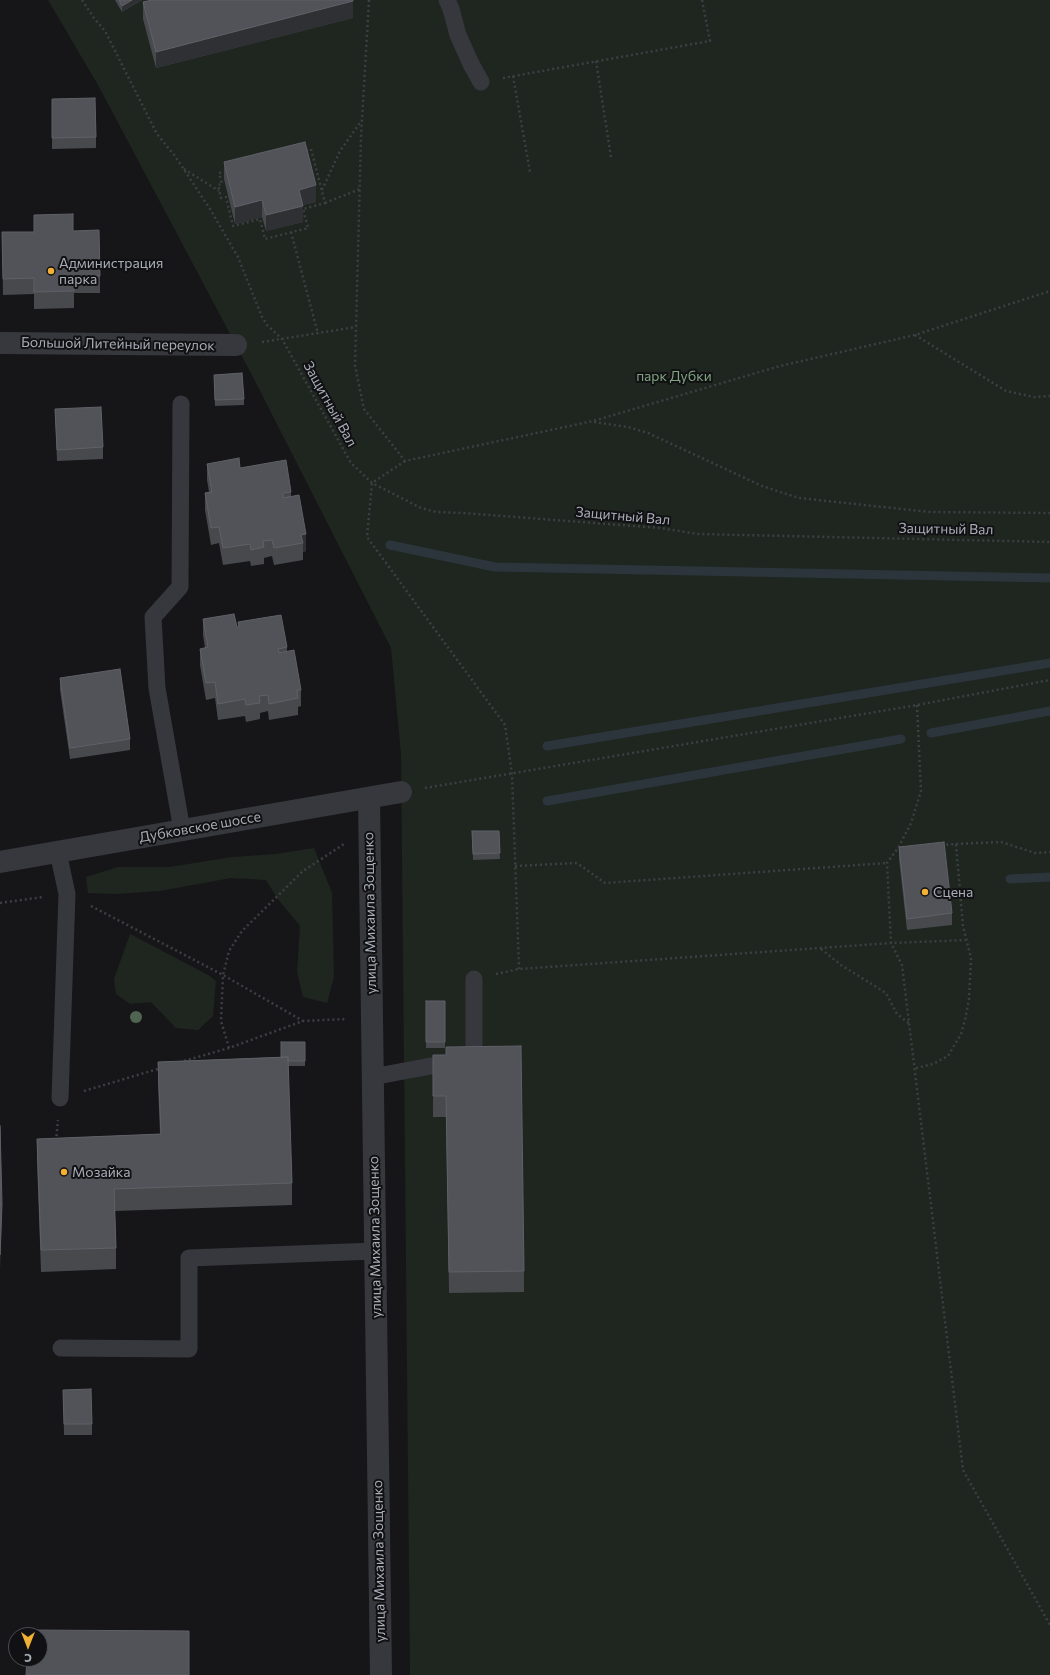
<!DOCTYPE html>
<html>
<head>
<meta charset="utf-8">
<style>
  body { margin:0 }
  #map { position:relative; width:1050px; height:1675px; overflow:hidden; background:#161618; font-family:Commissioner,sans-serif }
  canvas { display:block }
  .north { position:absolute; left:8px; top:1627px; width:40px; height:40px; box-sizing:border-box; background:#111113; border:1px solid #4d4f55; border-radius:50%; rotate:180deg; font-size:11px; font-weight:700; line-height:16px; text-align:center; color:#a8adb8 }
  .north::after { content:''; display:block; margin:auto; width:14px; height:18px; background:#f2b134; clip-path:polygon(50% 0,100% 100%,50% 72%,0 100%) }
</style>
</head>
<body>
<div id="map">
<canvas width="1050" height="1675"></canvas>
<div class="north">С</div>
</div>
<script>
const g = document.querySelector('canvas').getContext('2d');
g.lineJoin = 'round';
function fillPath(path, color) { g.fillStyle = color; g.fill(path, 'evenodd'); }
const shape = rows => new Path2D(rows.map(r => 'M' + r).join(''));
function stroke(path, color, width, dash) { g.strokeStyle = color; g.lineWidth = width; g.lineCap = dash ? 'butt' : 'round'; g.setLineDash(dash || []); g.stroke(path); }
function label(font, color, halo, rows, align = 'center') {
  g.font = font + ' Commissioner,sans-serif'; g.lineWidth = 4; g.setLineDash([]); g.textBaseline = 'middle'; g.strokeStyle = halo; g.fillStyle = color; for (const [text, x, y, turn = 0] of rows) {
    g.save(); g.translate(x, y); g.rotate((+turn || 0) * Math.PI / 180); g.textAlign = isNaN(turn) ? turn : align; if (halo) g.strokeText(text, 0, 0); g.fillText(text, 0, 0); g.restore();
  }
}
fillPath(shape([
  [48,0,1050,0,1050,1675,410,1675,401,754,391,648,254,379,98,85],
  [314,848,332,893,334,977,327,1003,303,997,297,972,300,926,277,898,266,880,231,878,160,891,116,894,88,893,86,877,118,867,169,867,232,857,276,854],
  [130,934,210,976,216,981,213,1016,198,1030,176,1028,151,1002,130,1004,116,994,114,979]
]), '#1e261f');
stroke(shape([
  [390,545,495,567,1050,578],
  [931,733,1050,711],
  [547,746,1050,663],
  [547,801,901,739],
  [1010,879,1050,877]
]), '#2c353c', 9);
stroke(shape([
  [82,0,94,18,105,31,157,134,175,156,210,209,238,257,262,317,267,325,282,339,351,463,372,483,421,508,436,512,463,513,660,528,698,534,1050,542],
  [369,0,361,137,355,366,364,409,405,461,593,421,780,366,915,335,1050,291],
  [596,61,611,157],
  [513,76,530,172],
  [503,78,710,41,702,0],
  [311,149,325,203,303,209,308,228,265,239,260,219,233,226,226,197,221,198,218,185,222,184,219,173,311,149],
  [184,169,219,191],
  [322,190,340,151,362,120],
  [325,203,360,189],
  [291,232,318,334],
  [915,335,1006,391,1034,397,1050,396],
  [262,342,356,327],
  [594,422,628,427,648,433,762,486,799,498,930,512,1050,513],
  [405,461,372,483,367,537,505,725,512,774,519,969],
  [917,705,921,791,911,823,898,848,887,863,891,943,902,965,963,1470,1050,1625],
  [425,788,917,705,1050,680],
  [956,844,1001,842,1035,853,1050,852],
  [515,866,577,863,605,883,887,863],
  [0,903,43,897],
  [91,906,223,975,303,1021],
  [821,949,841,965,886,993,897,1014,910,1024],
  [496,974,519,969,891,943,967,940],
  [229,1048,221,1021,223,975,229,951,242,931,303,871,344,844],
  [184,1061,229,1048,303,1021,346,1019],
  [916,1068,933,1064,948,1056,961,1034,965,1020,969,999,971,958,963,926,956,844,942,845],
  [84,1091,161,1068],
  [56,1141,58,1120]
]), '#3d3f44', 2.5, [2, 3]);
stroke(shape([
  [447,0,451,9,458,35,471,64,481,82],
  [181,404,180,587,153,617,157,688,182,830],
  [58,852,67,894,60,1098],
  [372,1077,474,1058,474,979],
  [61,1348,189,1349,189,1258,375,1251]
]), '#37383d', 17);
stroke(shape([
  [0,343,236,345],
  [369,798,381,1675],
  [0,862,401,792]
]), '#37383d', 22);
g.fillStyle = '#506452';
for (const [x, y] of [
  [136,1017]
]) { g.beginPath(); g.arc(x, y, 6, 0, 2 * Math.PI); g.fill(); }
fillPath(shape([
  [115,0,142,0,122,12],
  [143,2,353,18,156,68,143,19],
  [52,110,96,137,96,148,52,149],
  [224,162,316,202,303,205,303,222,266,231,262,217,235,224,224,179],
  [34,215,73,231,100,276,100,293,74,293,74,308,34,309,34,294,3,295,2,232,34,232],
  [214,381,244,399,244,405,215,406],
  [55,409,103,447,103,459,57,461],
  [207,464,240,468,291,492,291,496,306,551,303,552,303,560,274,565,272,556,264,558,264,564,251,566,250,561,223,565,219,543,211,545,205,510,205,493,209,492,207,480],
  [203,619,237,627,238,627,238,622,287,647,287,652,301,690,301,706,298,707,298,715,269,720,268,711,260,713,260,719,246,722,245,716,218,720,215,698,206,700,200,665,200,649,205,648,203,635],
  [60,678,130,739,130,750,70,759,60,690],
  [472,831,499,831,500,859,473,860],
  [899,847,952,913,952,925,907,930,899,859],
  [426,1001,445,1001,445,1048,426,1048],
  [305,1042,305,1066,288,1066,292,1183,292,1205,115,1211,116,1248,116,1269,41,1272,37,1160,37,1139,160,1134,158,1083,158,1062,281,1057],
  [446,1055,524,1271,524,1292,449,1293,446,1117,433,1117,433,1076],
  [63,1390,92,1424,92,1435,64,1435]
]), '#47494d');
fillPath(shape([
  [132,0,142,0,122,12,122,6],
  [353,1,353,18,156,68,156,52],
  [316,185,316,202,299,206,299,190],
  [262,200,262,217,235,224,235,207],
  [303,206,303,222,266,231,266,215],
  [306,534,306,551,303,552,303,543,301,535],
  [2,1204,2,1221,0,1271,0,1255]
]), '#2f3033');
const building = shape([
  [119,0,132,0,122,6,119,0],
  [152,0,353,0,353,1,156,52,143,2,152,0],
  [95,98,96,137,52,138,52,99,95,98],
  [305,142,316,185,299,190,303,206,266,215,262,200,235,207,224,162,305,142],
  [73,214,73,231,99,230,100,276,73,277,74,291,34,292,34,278,3,279,2,232,34,232,34,215,73,214],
  [242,373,244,399,215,400,214,375,242,373],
  [101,407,103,447,57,450,55,409,101,407],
  [239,458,240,468,286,460,291,492,283,493,283,498,299,495,306,534,301,535,303,543,274,548,272,540,263,541,264,547,251,550,250,544,223,548,219,527,211,528,205,493,212,492,207,464,239,458],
  [234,614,237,627,239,627,238,622,281,615,287,647,278,649,279,653,294,650,301,690,297,690,298,698,269,704,268,695,259,696,260,703,246,705,245,699,218,704,215,682,206,683,200,649,208,647,203,619,234,614],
  [120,669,130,739,70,748,60,678,120,669],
  [472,831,499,831,500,853,473,854,472,831],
  [944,842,952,913,907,919,899,847,944,842],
  [426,1001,445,1001,445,1042,426,1042,426,1001],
  [281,1042,305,1042,305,1061,288,1061,288,1057,281,1057,281,1042],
  [521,1046,524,1271,449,1272,446,1096,433,1096,433,1055,446,1055,446,1047,521,1046],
  [288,1057,292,1183,114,1189,116,1248,41,1250,37,1139,161,1134,158,1062,288,1057],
  [0,1126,2,1204,0,1255,0,1126],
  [91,1389,92,1424,64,1424,63,1390,91,1389],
  [27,1630,189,1631,189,1675,26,1675,27,1659,40,1659,40,1635,27,1635,27,1630]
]);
fillPath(building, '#525359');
stroke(building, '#5f6168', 1);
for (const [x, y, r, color] of [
  [51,271,4,"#f2b134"],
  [925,892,4,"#f2b134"],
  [64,1172,4,"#f2b134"]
]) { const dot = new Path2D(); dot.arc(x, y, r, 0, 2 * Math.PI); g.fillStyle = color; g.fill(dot); stroke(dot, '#111113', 1.5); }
label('14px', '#a8adb8', '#111113', [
  ["Администрация",59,263],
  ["парка",59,279],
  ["Сцена",933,892],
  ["Мозайка",72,1172]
], 'left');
label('14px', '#a8adb8', '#111113', [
  ["Большой Литейный переулок",118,344,1],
  ["Защитный Вал",330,404,61],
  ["Защитный Вал",623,516,5],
  ["Защитный Вал",946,529,1],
  ["Дубковское шоссе",200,827,-10],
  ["улица Михаила Зощенко",370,913,-91],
  ["улица Михаила Зощенко",375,1237,-91],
  ["улица Михаила Зощенко",379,1561,-91]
]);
label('14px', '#7fa381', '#111113', [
  ["парк Дубки",674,376]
]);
</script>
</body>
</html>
